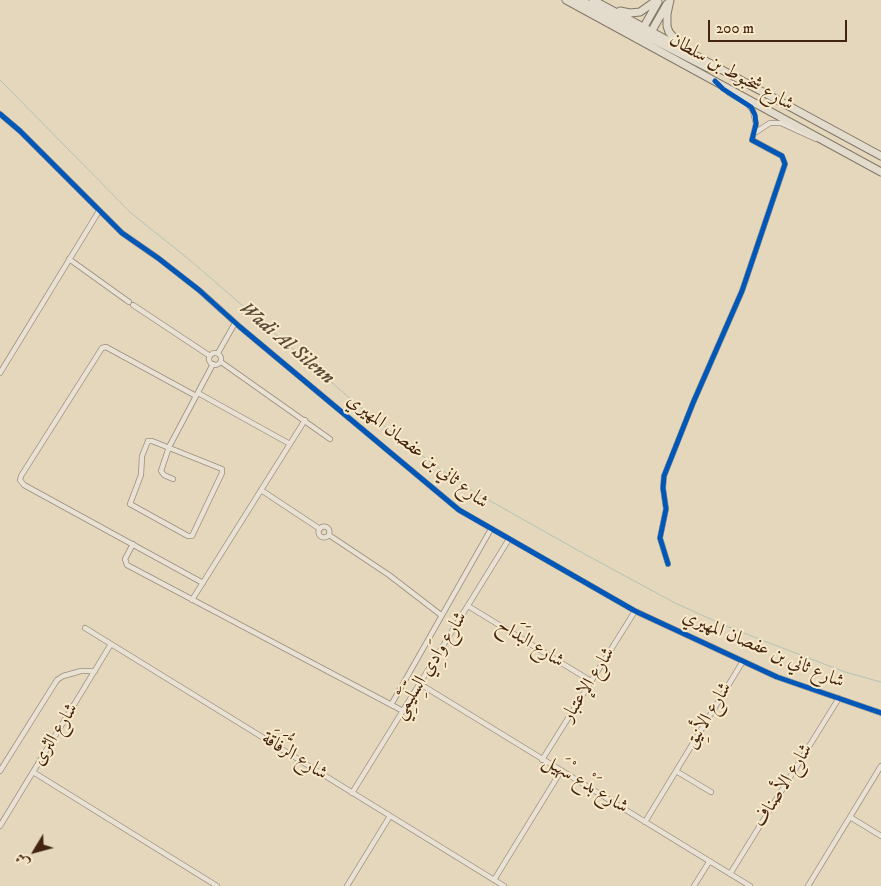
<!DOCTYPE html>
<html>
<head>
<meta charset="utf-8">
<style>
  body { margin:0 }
  #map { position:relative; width:881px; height:886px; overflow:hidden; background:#e4d7bc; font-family:"IM FELL DW Pica",Amiri,serif }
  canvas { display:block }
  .north { position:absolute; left:10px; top:826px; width:50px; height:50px; -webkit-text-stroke:4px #f8e9c9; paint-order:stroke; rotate:233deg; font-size:14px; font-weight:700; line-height:20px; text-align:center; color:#432412 }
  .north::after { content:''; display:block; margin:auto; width:18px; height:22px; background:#432412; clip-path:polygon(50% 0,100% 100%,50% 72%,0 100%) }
  .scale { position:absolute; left:708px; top:20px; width:139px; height:22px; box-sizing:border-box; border:2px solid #432412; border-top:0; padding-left:6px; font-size:15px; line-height:18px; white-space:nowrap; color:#432412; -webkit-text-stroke:4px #f8e9c9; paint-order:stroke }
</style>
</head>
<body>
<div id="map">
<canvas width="881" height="886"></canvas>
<div class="north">ش</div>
<div class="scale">200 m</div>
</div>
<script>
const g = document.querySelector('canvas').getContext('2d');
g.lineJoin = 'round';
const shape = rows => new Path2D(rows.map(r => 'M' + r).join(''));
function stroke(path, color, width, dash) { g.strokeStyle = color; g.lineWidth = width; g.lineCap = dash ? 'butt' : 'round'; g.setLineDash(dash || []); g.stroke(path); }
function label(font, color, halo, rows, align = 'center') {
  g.font = font + ' "IM FELL DW Pica",Amiri,serif'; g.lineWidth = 4; g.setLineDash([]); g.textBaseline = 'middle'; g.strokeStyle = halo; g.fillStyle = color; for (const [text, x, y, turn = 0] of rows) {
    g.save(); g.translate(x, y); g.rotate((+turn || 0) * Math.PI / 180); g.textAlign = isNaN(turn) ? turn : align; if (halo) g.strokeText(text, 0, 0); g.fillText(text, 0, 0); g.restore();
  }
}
stroke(shape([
  [0,80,131,213,191,261,360,407,429,461,471,490,579,551,675,603,726,626,772,644,845,672,881,682]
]), '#b3c3b6', 1);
const minor = shape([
  [0,114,20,131,122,233,158,258,199,290,240,327,459,510,635,611,777,677,881,713],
  [756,132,770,123,781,123,816,139],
  [69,259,129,302],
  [133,305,210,356],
  '209 359a6 6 0 1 1 12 0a6 6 0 1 1-12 0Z',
  [218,353,235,323],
  [221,362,330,439],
  [0,373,99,211],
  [198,393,290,444],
  [196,396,106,347,102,348,21,476,20,480,24,485,203,583],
  [148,441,152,441,222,469,222,473,192,536,188,536,130,504,141,475,142,456,148,441],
  [173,479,164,475,161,471,169,447,213,364],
  [261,490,320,529],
  '318.5 532a5.5 5.5 0 1 1 11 0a5.5 5.5 0 1 1-11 0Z',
  [329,535,389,575,441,615],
  [133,544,125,559,127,565,403,711],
  [668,564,660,538,666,509,663,488,664,476,693,403,742,291,785,164,782,156,752,140,756,124,753,111,748,104,729,93],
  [192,600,305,420],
  [468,606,591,681],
  [85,628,504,886],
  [420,684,750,886],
  [391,705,491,529],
  [542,760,635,611],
  [0,771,57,680,63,676,81,671,95,671],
  [676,771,711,792],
  [33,772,217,886],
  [352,793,509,539],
  [850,817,881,836],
  [645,822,743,661],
  [0,826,111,644],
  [730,874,839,698],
  [494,880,561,771],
  [347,886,390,816],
  [694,886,709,862],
  [808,886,881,766]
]);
const primary = shape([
  [566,0,881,172],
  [577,0,584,2,641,33,647,33],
  [593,0,881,156],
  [670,0,667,14,667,26,669,32,680,45],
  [620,11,630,13,640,12,657,0],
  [642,30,658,2],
  [650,34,667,4],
  [637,39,646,36,706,67,718,70]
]);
stroke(minor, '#9a8e7d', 6);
stroke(primary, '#837767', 9);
stroke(minor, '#e8e1d4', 4.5);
stroke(primary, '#e3dccd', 7);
stroke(shape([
  [0,114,20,131,122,233,158,258,199,290,240,327,459,510,635,611,777,677,881,713],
  [668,564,660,538,666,509,663,488,664,476,693,403,742,291,785,164,782,156,752,140,756,124,755,115,751,107,723,89,715,81]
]), '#0057b8', 5);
label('19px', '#432412', '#f8e9c9', [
  ["شارع شخبوط بن سلطان",731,73,29],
  ["شارع ثاني بن عفصان المهيري",417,452,38],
  ["شارع البَدَاح",530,644,32],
  ["شارع ثاني بن عفصان المهيري",763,650,23],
  ["شارع وَادِي السِّلَيْمِي",431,666,-58],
  ["شارع الإعتبار",589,685,-58],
  ["شارع الأنِيق",709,716,-59],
  ["شارع الثرى",56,735,-58],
  ["شارع الرُّفَاقَة",294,757,32],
  ["شارع بَدْع سْهَيل",585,785,31],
  ["شارع الأصناف",784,786,-58]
]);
label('italic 20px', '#5a4a3a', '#f8e9c9', [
  ["Wadi Al Silenn",286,344,40]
]);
</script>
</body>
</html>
